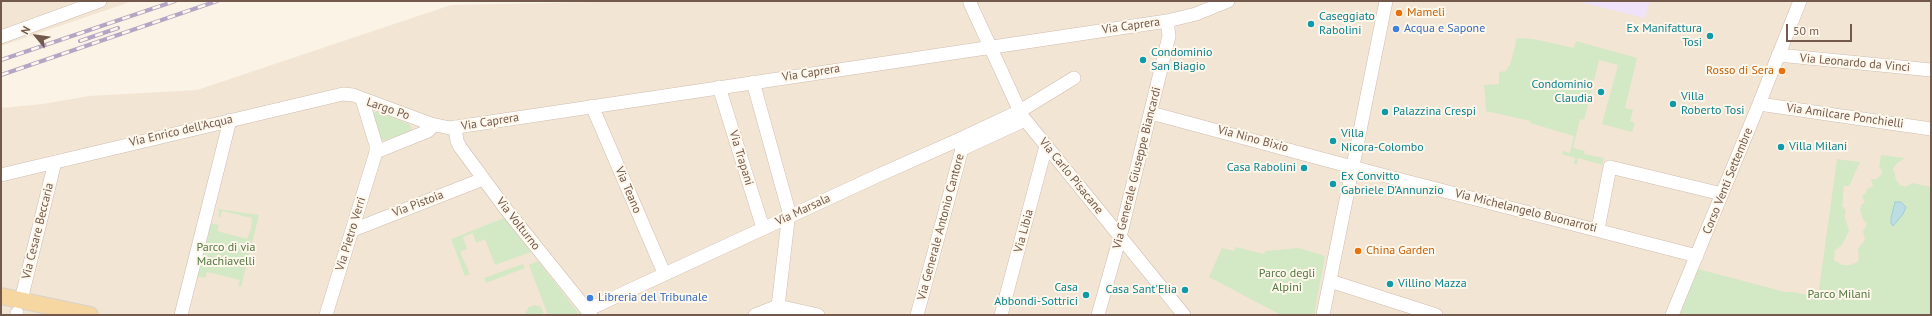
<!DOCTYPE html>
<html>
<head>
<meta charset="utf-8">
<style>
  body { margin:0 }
  #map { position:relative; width:1932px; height:316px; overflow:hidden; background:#fbf3e5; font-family:"PT Sans",sans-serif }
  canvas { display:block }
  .frame { position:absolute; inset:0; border:2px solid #73594b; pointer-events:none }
  .north { position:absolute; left:16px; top:16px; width:40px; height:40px; -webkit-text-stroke:3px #fef7eb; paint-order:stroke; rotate:299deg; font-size:11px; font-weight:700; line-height:16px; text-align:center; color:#73594b }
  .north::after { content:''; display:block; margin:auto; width:14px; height:18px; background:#73594b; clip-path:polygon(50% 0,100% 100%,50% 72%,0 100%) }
  .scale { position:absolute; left:1786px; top:24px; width:66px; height:18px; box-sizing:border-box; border:2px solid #73594b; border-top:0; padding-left:5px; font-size:12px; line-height:14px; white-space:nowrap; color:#73594b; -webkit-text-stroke:3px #fef7eb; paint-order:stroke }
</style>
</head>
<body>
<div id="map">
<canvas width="1932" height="316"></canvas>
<div class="frame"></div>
<div class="north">N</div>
<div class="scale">50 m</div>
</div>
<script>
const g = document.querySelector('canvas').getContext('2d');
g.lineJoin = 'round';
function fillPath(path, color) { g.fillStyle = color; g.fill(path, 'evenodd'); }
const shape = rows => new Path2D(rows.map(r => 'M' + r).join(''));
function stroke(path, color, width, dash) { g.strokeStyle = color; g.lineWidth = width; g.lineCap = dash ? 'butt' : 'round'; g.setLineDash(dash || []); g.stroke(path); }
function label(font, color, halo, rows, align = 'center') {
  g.font = font + ' "PT Sans",sans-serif'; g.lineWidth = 4; g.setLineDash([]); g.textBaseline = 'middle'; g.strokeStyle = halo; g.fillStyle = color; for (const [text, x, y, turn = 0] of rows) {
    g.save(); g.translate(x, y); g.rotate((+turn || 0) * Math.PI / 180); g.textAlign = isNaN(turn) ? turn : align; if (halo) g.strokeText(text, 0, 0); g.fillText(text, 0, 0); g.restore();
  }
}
fillPath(shape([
  [1,1,133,1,1,46],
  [647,1,1931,1,1931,315,1,315,1,108,43,104,89,96,197,90,451,5]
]), '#f3e5d4');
fillPath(shape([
  [1576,1,1650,1,1645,18]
]), '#f0e2f8');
fillPath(shape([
  [1517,38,1533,39,1574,48,1576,41,1637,58,1625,108,1633,110,1630,121,1635,123,1632,132,1602,124,1618,65,1599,60,1584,120,1580,119,1573,148,1585,151,1584,154,1604,158,1602,165,1578,158,1577,164,1574,164,1575,158,1562,154,1563,151,1570,153,1574,136,1530,123,1531,121,1486,111,1484,85,1499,84,1499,72,1506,71,1511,62],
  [375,112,379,112,409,124,412,129,409,132,386,140,381,140,373,114],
  [1881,155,1905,158,1897,163,1892,170,1894,171,1896,180,1900,185,1906,187,1912,183,1931,187,1931,315,1680,315,1698,269,1785,292,1793,292,1818,297,1837,159,1860,162,1849,186,1844,186,1842,207,1844,207,1846,214,1844,215,1849,230,1842,245,1835,250,1834,260,1842,265,1850,265,1858,262,1859,257,1858,249,1865,240,1863,231,1867,224,1863,219,1860,210,1861,205,1865,202,1862,196,1866,193,1867,189,1873,186,1871,179,1877,179,1882,174,1882,170,1879,167],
  [217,209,259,215,241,287,238,286,240,280,207,272,205,278,196,276,209,223,219,225,217,231,247,239,251,229,252,218,222,211,220,217,218,217,219,211],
  [504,218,531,252,495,265,485,239,476,243,473,233,463,237,467,249,460,252,470,274,465,276,451,239],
  [1236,247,1264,254,1266,251,1299,248,1325,256,1314,315,1281,315,1209,277,1222,248,1234,251],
  [538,261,580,315,548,315,529,265],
  [523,264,525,268,486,283,484,278],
  [534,305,541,307,544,315,526,315,525,312,528,310,527,308]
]), '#d3e8c4');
const water = shape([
  [1895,202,1901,202,1906,207,1903,214,1893,226,1891,224,1891,218,1895,202]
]);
fillPath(water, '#bbdee4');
stroke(water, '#a1ced5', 1);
const minor = shape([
  [970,3,1022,116,1184,315],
  [1,37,100,1],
  [1778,55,1931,70],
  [753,82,789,212,777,315],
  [719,87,763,228],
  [1759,104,1931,129],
  [592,106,664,273],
  [1151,113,1382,175,1697,256],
  [455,127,457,141,460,147,505,208,591,315],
  [962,149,1025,120],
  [376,152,428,131,434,125],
  [1,175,343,94,353,95,431,124,450,128,1167,21,1196,14,1228,1],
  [1598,229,1610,167,1722,194],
  [353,230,483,179],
  [1330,281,1436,315],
  [21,300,55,162],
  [587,310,877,176,958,140,1020,111,1074,78],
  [17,315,17,313],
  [181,315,230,120],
  [326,315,376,152,376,145,362,99],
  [755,315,778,306,818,315],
  [917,315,962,149,958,140],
  [1001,315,1046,146],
  [1098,315,1120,237,1169,36,1167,21],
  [1323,315,1386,1],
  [1672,315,1759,104,1800,1]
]);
const major = shape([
  [1,296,90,315]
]);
stroke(minor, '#cfbdaf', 14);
stroke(major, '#d8d1cd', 18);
stroke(minor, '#fff', 13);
stroke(major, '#f7d7a1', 16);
const rail = shape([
  [80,41,118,28],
  [1,60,175,1],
  [1,75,217,1]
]);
stroke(rail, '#b5a4c4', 4);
stroke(rail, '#fef7eb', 2.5, [8]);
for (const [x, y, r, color] of [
  [1399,13,4,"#e8710a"],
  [1311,24,4,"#0f9aa8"],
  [1396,29,4,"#3f7fe0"],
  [1710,36,4,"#0f9aa8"],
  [1143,60,4,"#0f9aa8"],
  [1782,71,4,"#e8710a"],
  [1601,92,4,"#0f9aa8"],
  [1673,104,4,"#0f9aa8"],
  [1385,112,4,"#0f9aa8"],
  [1333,141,4,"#0f9aa8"],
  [1781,147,4,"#0f9aa8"],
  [1304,168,4,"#0f9aa8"],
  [1333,184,4,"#0f9aa8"],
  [1358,251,4,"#e8710a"],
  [1390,284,4,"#0f9aa8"],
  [1185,290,4,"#0f9aa8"],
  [1086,295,4,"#0f9aa8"],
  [590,298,4,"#3f7fe0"]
]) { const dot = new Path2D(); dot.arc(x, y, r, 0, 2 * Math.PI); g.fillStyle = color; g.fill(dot); stroke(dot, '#fef7eb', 1.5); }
label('12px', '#c56008', '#fef7eb', [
  ["Mameli",1407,13],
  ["Rosso di Sera",1774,71,"right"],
  ["China Garden",1366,251]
], 'left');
label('12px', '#0d838f', '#fef7eb', [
  ["Caseggiato",1319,17],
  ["Rabolini",1319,31],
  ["Ex Manifattura",1702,29,"right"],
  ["Tosi",1702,43,"right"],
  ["Condominio",1151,53],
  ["San Biagio",1151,67],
  ["Condominio",1593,85,"right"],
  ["Claudia",1593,99,"right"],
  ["Villa",1681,97],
  ["Roberto Tosi",1681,111],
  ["Palazzina Crespi",1393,112],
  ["Villa",1341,134],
  ["Nicora-Colombo",1341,148],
  ["Villa Milani",1789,147],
  ["Casa Rabolini",1296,168,"right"],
  ["Ex Convitto",1341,177],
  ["Gabriele D'Annunzio",1341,191],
  ["Villino Mazza",1398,284],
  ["Casa",1078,288,"right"],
  ["Abbondi-Sottrici",1078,302,"right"],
  ["Casa Sant'Elia",1177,290,"right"]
], 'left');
label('12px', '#73594b', '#fef7eb', [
  ["Via Caprera",1131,26,-8],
  ["Via Leonardo da Vinci",1855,63,5],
  ["Via Caprera",811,73,-9],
  ["Largo Po",388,109,19],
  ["Via Amilcare Ponchielli",1845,116,8],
  ["Via Caprera",490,122,-9],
  ["Via Enrico dell'Acqua",181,131,-13],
  ["Via Nino Bixio",1253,139,15],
  ["Via Trapani",741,158,73],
  ["Via Generale Giuseppe Biancardi",1137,168,-76],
  ["Via Carlo Pisacane",1071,176,51],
  ["Corso Venti Settembre",1728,181,-68],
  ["Via Teano",628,190,67],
  ["Via Pistoia",418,204,-21],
  ["Via Marsala",803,210,-25],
  ["Via Michelangelo Buonarroti",1526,211,14],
  ["Via Volturno",518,224,52],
  ["Via Generale Antonio Cantore",941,227,-75],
  ["Via Cesare Beccaria",38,231,-76],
  ["Via Libia",1024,231,-75],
  ["Via Pietro Verri",351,234,-73]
]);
label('12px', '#366cbe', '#fef7eb', [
  ["Acqua e Sapone",1404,29],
  ["Libreria del Tribunale",598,298]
], 'left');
label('12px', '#547844', '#fef7eb', [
  ["Parco di via",226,248],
  ["Machiavelli",226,262],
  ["Parco degli",1287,274],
  ["Alpini",1287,288],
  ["Parco Milani",1839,295]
]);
</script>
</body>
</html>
